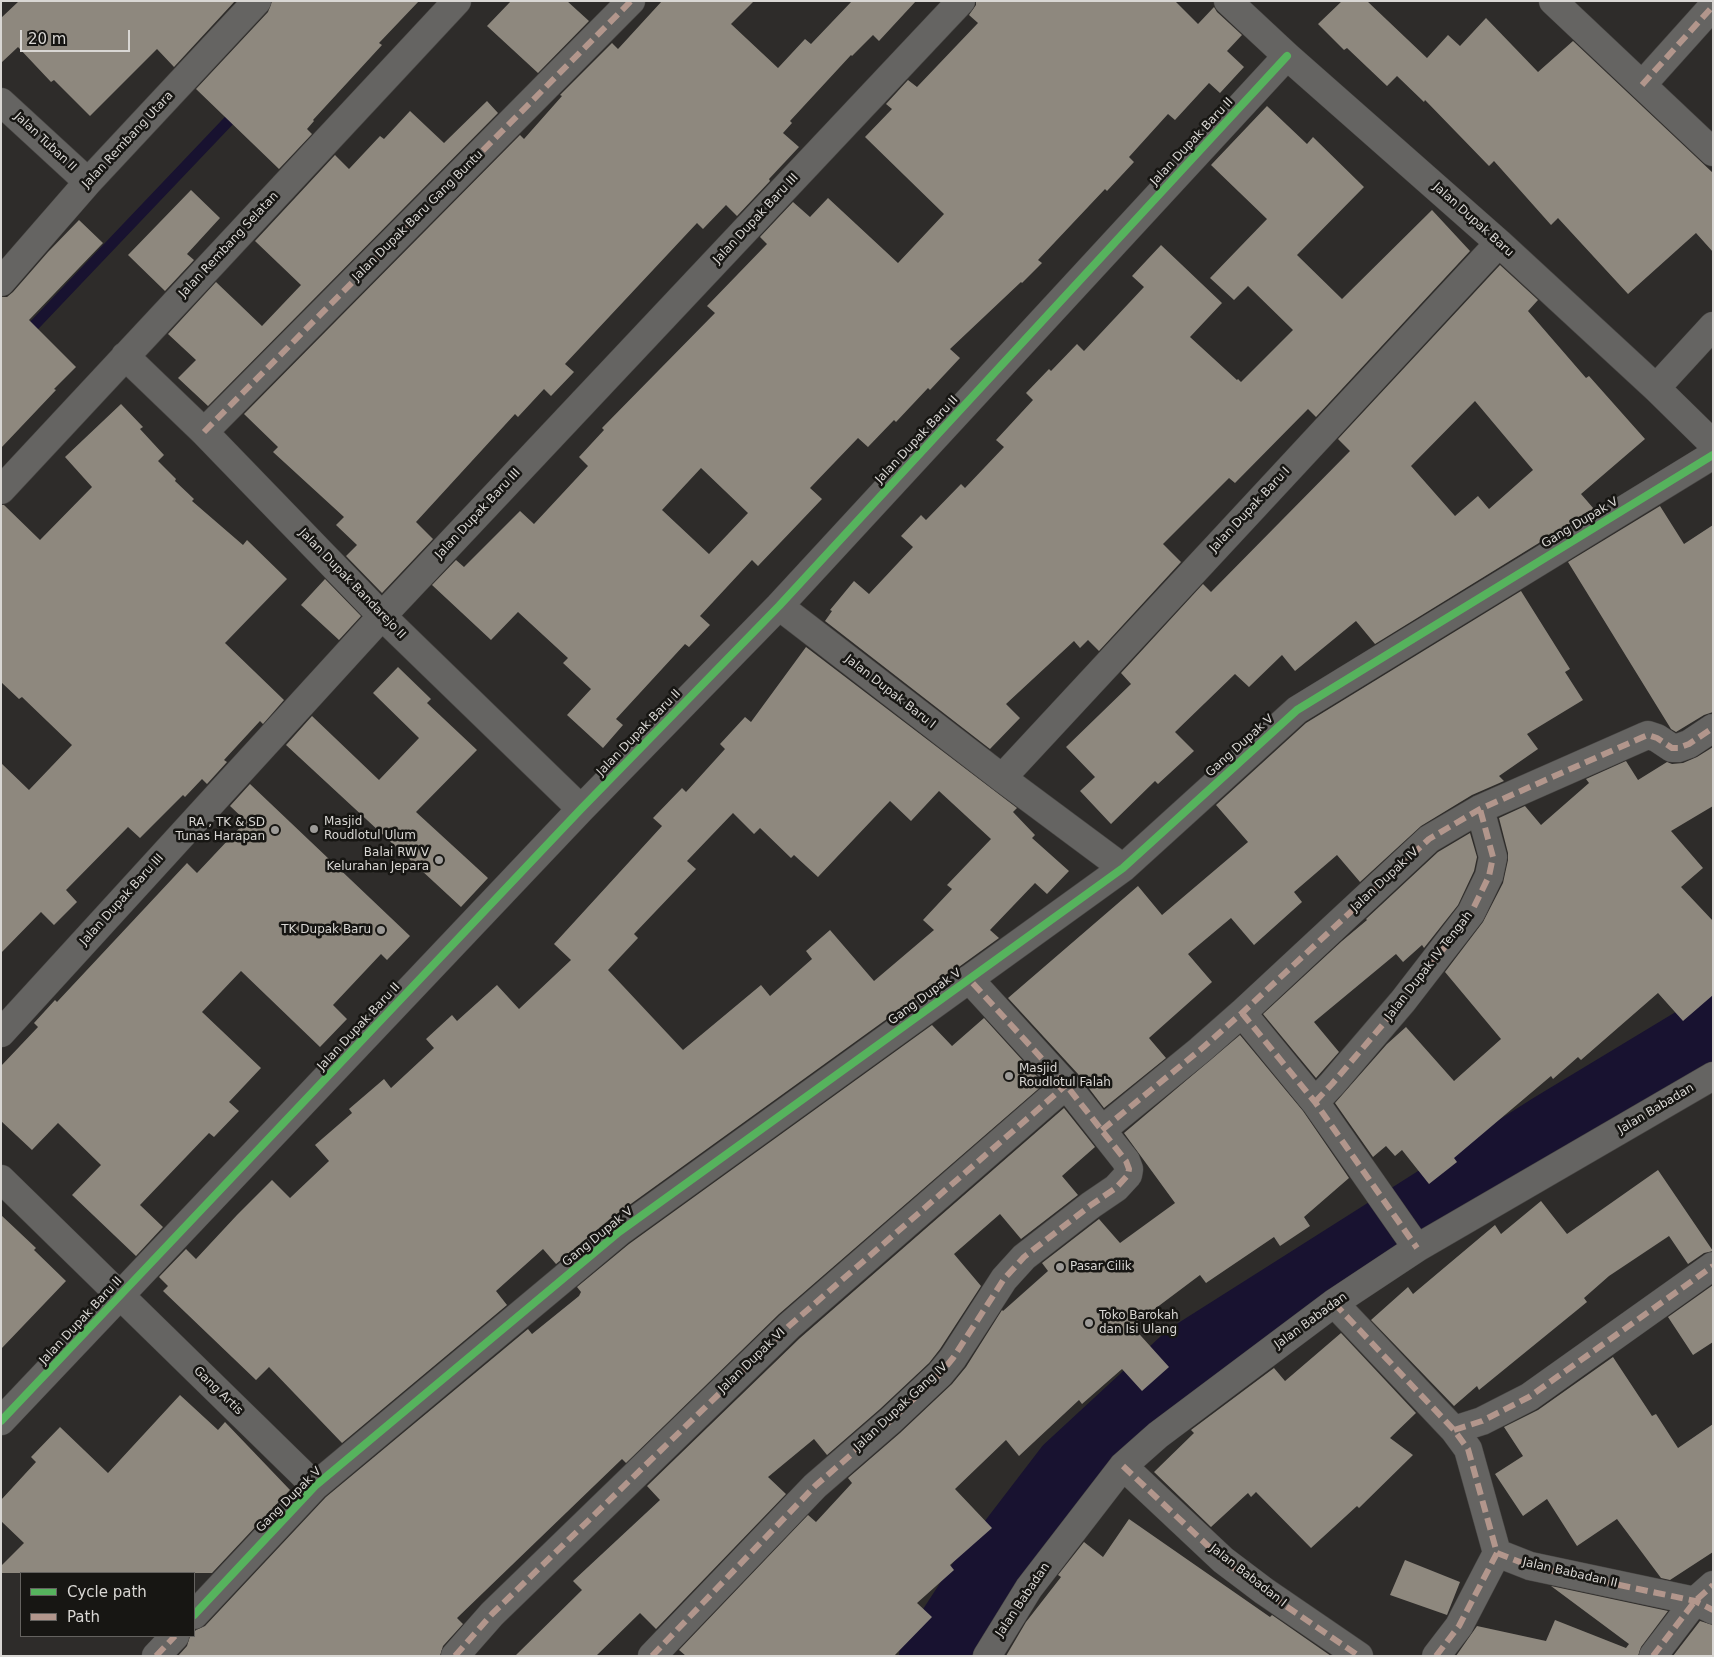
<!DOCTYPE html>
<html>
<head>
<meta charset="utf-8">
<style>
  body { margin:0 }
  #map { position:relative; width:1714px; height:1657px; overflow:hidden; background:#2e2c2a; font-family:"DejaVu Sans",sans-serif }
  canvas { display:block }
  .frame { position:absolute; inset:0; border:2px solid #d9d7d4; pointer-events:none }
  .legend { position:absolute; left:20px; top:1572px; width:175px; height:65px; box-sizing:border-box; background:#171613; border:1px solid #656360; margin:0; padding:6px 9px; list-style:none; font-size:15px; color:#d9d7d4 }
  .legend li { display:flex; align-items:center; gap:10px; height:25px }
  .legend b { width:25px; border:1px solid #656360 }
  .scale { position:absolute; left:20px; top:30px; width:110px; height:22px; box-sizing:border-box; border:2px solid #d9d7d4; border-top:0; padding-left:6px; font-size:15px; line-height:18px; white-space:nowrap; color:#d9d7d4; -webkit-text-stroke:4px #171613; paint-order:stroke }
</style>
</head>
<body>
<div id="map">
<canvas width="1714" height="1657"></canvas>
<div class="frame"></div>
<ul class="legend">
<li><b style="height:6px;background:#56b35d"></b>Cycle path</li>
<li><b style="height:6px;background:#b2968c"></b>Path</li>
</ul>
<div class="scale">20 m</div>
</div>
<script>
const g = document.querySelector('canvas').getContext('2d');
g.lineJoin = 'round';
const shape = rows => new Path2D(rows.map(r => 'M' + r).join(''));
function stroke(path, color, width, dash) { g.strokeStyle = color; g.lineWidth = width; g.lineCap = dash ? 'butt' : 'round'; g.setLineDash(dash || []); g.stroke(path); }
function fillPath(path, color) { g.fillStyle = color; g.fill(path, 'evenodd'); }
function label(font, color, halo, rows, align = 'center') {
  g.font = font + ' "DejaVu Sans",sans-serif'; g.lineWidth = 5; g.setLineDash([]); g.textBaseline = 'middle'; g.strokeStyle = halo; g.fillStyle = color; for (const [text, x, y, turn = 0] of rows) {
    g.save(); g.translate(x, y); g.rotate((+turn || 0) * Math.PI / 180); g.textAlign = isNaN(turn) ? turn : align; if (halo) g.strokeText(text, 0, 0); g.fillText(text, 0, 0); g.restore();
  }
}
stroke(shape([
  [24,336,239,110]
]), '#181230', 11);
stroke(shape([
  [932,1656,982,1579,1067,1468,1188,1356,1551,1126,1713,1028]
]), '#181230', 66);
fillPath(shape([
  [19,1,235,1,174,67,157,49,90,116,54,80,51,82,18,47,1,63,1,18],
  [272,1,419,1,379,43,382,45,313,120,314,121,307,129,312,134,279,169,196,89,268,12],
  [511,1,567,1,589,21,538,73,487,26],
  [662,1,754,1,731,24,778,68,805,39,811,44,852,1,916,1,879,41,873,35,852,56,851,55,790,121,792,123,783,133,799,147,769,179,770,181,737,216,726,205,703,229,697,223,565,364,574,372,551,396,544,389,518,417,515,414,416,522,433,539,382,593,346,556,357,545,336,525,344,517,273,452,278,447,244,414,520,135,524,139,562,96,560,95,612,43,618,49],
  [976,1,1175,1,1198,24,1214,7,1217,12,1242,35,1227,51,1244,67,1220,93,1209,83,1175,120,1168,114,1129,157,1134,162,1107,191,1105,189,1038,260,1042,263,1022,283,1021,282,950,349,960,358,930,390,928,388,896,422,894,420,868,447,858,438,810,488,822,499,758,566,752,560,700,616,710,625,689,647,685,644,616,719,623,725,603,748,567,715,591,689,563,663,568,658,518,612,491,640,432,585,456,560,464,567,520,511,534,524,588,466,579,457,604,430,602,428,715,313,707,306,767,244,760,237,793,202,810,217,828,198,898,263,944,214,865,137,892,109,886,104,908,80,917,87,978,23,969,15,976,5],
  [701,468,748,513,709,554,662,510],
  [1342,1,1367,1,1427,58,1448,35,1460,46,1486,18,1538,72,1573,41,1713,173,1713,252,1696,233,1628,294,1558,218,1551,225,1494,161,1489,166,1425,100,1424,102,1397,76,1387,86,1347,48,1344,50,1318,24],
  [487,101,498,113,208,406,178,378,196,360,168,334,216,282,262,326,301,285,255,241,335,155,349,169,380,136,384,139,410,111,444,143],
  [1267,106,1307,144,1313,137,1364,187,1297,255,1342,299,1432,210,1470,251,1316,417,1308,409,1235,483,1229,478,1163,544,1181,562,1099,651,1088,640,1080,648,1074,641,1006,704,1020,718,990,749,825,621,832,611,830,610,854,581,869,594,913,547,901,536,921,515,926,520,961,484,965,488,1004,447,996,440,1033,400,1026,393,1049,369,1051,371,1077,344,1084,351,1144,287,1132,276,1161,245,1222,303,1190,337,1237,380,1238,379,1241,382,1293,330,1248,286,1234,300,1210,278,1267,219,1211,165],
  [191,190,220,218,187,254,194,260,165,291,128,255],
  [79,220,103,243,29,320,76,367,54,389,56,390,1,448,1,297,7,297,13,292,48,252],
  [1500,265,1538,300,1528,311,1586,378,1589,376,1645,439,1581,494,1594,509,1375,644,1356,621,1295,671,1282,655,1249,687,1235,674,1175,732,1194,751,1158,784,1155,781,1111,824,1080,791,1095,777,1066,747,1131,684,1121,673,1203,584,1211,592,1350,451,1338,439],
  [1475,401,1533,470,1489,509,1478,496,1455,516,1411,466],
  [121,404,143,427,140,429,164,455,158,461,176,479,175,481,194,499,192,501,243,545,247,540,287,579,225,643,284,700,263,724,260,721,224,760,227,762,207,784,202,779,185,797,183,795,140,838,128,827,66,890,77,902,54,925,41,912,1,953,1,763,29,790,72,745,22,697,19,699,1,682,1,505,4,505,40,540,92,487,65,457],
  [1660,506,1684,544,1713,525,1713,712,1704,715,1676,732,1671,729,1568,562],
  [325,579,361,616,339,640,301,605],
  [1521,591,1570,669,1565,672,1583,700,1527,734,1538,749,1499,776,1504,781,1472,795,1421,826,1360,882,1337,855,1294,892,1302,902,1254,945,1231,918,1188,954,1212,982,1149,1038,1166,1058,1104,1108,1078,1074,1008,998,1138,886,1162,915,1248,842,1216,805,1306,723],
  [806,647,1017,808,1013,812,1035,835,1032,838,1069,871,1047,894,1035,883,990,930,999,938,610,1219,556,1264,543,1249,496,1291,507,1305,342,1443,269,1367,256,1380,163,1291,168,1286,159,1277,186,1249,196,1259,237,1215,272,1180,290,1198,329,1161,315,1145,352,1113,349,1109,384,1079,391,1088,434,1048,426,1039,452,1015,457,1021,497,985,519,1009,571,960,554,944,662,826,653,818,682,788,686,792,725,749,720,744,745,717,751,722],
  [939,791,991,839,947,885,952,889,923,920,934,930,874,981,830,930,806,951,812,959,770,996,761,985,683,1050,608,970,638,938,634,934,696,869,687,861,733,813,754,834,760,828,791,858,794,855,818,877,890,801,911,821],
  [398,667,431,699,427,703,477,750,416,812,488,878,461,907,286,745,312,716,379,780,419,738,373,693],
  [1713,747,1713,806,1671,831,1703,868,1681,887,1713,921,1713,995,1683,1021,1658,993,1581,1060,1578,1057,1553,1079,1551,1076,1454,1158,1457,1162,1429,1184,1402,1150,1395,1156,1386,1146,1373,1157,1335,1103,1387,1044,1406,1027,1454,1081,1501,1039,1445,972,1483,922,1503,883,1508,860,1508,853,1499,818,1525,806,1541,825,1589,783,1586,779,1626,761,1638,780,1667,762,1672,764,1683,763,1697,757],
  [250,784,410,936,387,960,381,954,333,1005,347,1019,320,1047,241,971,202,1012,261,1068,229,1102,239,1111,214,1137,209,1133,140,1205,163,1227,136,1256,72,1195,101,1165,58,1123,32,1150,1,1121,1,1066,38,1027,34,1023,55,1000,57,1002,187,863,197,873,246,821,230,806],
  [1470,833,1477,857,1474,871,1458,905,1424,948,1422,945,1403,962,1396,954,1314,1022,1339,1052,1316,1078,1263,1014,1342,941,1367,920,1366,919,1438,852],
  [984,1018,1044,1084,779,1314,626,1463,622,1459,457,1618,463,1624,443,1646,440,1656,178,1656,187,1646,190,1636,194,1636,194,1632,196,1630,205,1626,326,1497,528,1329,532,1334,579,1296,581,1292,577,1287,629,1244,932,1025,952,1046],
  [1240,1035,1303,1111,1349,1178,1304,1217,1310,1226,1280,1246,1274,1237,1206,1283,1200,1275,1132,1326,1169,1367,1142,1391,1122,1369,1082,1404,1079,1400,1019,1456,1006,1440,955,1489,992,1528,950,1565,954,1570,917,1603,932,1617,894,1656,686,1656,679,1650,808,1515,816,1522,852,1483,848,1478,900,1433,952,1384,966,1367,1002,1310,1003,1311,1048,1271,1042,1263,1099,1219,1120,1243,1175,1203,1124,1133],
  [1064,1108,1095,1147,1062,1176,1078,1195,1021,1239,1000,1214,954,1254,981,1286,940,1349,929,1363,880,1409,827,1455,814,1439,768,1477,786,1494,656,1629,640,1613,596,1656,515,1656,582,1590,573,1581,660,1500,647,1486,800,1338],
  [1658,1170,1713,1251,1704,1253,1688,1264,1669,1236,1609,1276,1584,1298,1587,1302,1479,1390,1477,1386,1454,1406,1371,1320,1408,1287,1413,1294,1495,1225,1501,1234,1541,1201,1567,1234],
  [1,1215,36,1248,34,1250,66,1281,1,1349],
  [1713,1285,1713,1342,1693,1355,1668,1317],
  [1341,1333,1416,1413,1390,1438,1413,1455,1359,1508,1357,1506,1311,1548,1256,1492,1251,1497,1248,1493,1211,1527,1154,1472,1194,1433,1191,1430,1274,1368,1285,1381],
  [1613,1357,1652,1416,1656,1414,1678,1448,1713,1424,1713,1552,1670,1580,1661,1578,1617,1519,1577,1546,1547,1499,1523,1516,1495,1474,1523,1456,1504,1427,1538,1410],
  [180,1395,218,1430,225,1422,290,1490,212,1573,1,1573,1,1566,24,1543,1,1521,1,1500,36,1462,31,1457,60,1427,108,1473],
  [1129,1519,1270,1617,1272,1615,1331,1656,1006,1656,1026,1622,1061,1577,1058,1575,1084,1542,1103,1557],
  [1405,1560,1460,1582,1447,1615,1390,1595],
  [1551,1586,1668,1611,1641,1647,1638,1656,1456,1656,1477,1626,1546,1641,1555,1620,1626,1648,1629,1644],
  [1700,1621,1713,1625,1713,1656,1673,1656]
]), '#8e887e');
const minor = shape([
  [1228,1,1287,56,1499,243,1656,388,1713,444],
  [1553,1,1713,152],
  [1642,85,1713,6],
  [1,102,88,182],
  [1,282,88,182,257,1],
  [125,356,204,432,382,616,581,809],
  [1656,388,1713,326],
  [204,432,631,1],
  [1,490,457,1],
  [779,606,1002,778,1123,868],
  [1002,778,1499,243],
  [1242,1013,1315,1102,1417,1248],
  [1,1033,382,616,961,1],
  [1315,1102,1332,1084,1403,1001,1471,913,1489,876,1493,857,1480,809],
  [1102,1130,1200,1050,1242,1013,1429,839,1480,809,1643,737,1648,735,1657,738,1672,748,1678,748,1689,744,1713,728],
  [1,1179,315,1486],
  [1334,1303,1454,1430,1468,1449,1497,1553,1530,1566,1695,1601,1713,1610],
  [1,1421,581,809,779,606,1287,56],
  [1454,1430,1482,1421,1529,1397,1713,1266],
  [1123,1466,1223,1560,1264,1591,1359,1656],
  [194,1615,315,1486,619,1232,1123,868,1297,710,1713,455],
  [156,1656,175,1636],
  [455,1656,492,1614,789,1326,1066,1085],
  [652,1656,815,1486,890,1421,940,1374,953,1358,1004,1279,1024,1257,1091,1205,1116,1188,1128,1175,1129,1169,1126,1161,1066,1085,969,979],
  [987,1656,1029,1588,1123,1466,1158,1435,1334,1303,1417,1248,1713,1076],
  [1436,1656,1459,1626,1497,1553],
  [1653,1656,1695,1601,1713,1585]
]);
stroke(minor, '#494745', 29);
stroke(minor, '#656462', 28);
stroke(shape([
  [1642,85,1713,6],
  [204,432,631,1],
  [1242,1013,1315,1102,1417,1248],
  [1315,1102,1332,1084,1403,1001,1471,913,1489,876,1493,857,1480,809],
  [1102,1130,1200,1050,1242,1013,1429,839,1480,809,1643,737,1648,735,1657,738,1672,748,1678,748,1689,744,1713,728],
  [1334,1303,1454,1430,1468,1449,1497,1553,1530,1566,1695,1601,1713,1610],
  [1454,1430,1482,1421,1529,1397,1713,1266],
  [1123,1466,1223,1560,1264,1591,1359,1656],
  [156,1656,175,1636],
  [455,1656,492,1614,789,1326,1066,1085],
  [652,1656,815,1486,890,1421,940,1374,953,1358,1004,1279,1024,1257,1091,1205,1116,1188,1128,1175,1129,1169,1126,1161,1066,1085,969,979],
  [1436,1656,1459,1626,1497,1553],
  [1653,1656,1695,1601,1713,1585]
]), '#b2968c', 6, [12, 6]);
stroke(shape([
  [1,1421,581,809,779,606,1287,56],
  [194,1615,315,1486,619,1232,1123,868,1297,710,1713,455]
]), '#56b35d', 8);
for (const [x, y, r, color] of [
  [314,829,5,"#9d9b98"],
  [275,830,5,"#9d9b98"],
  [439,860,5,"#9d9b98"],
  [381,930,5,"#9d9b98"],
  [1009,1076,5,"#9d9b98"],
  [1060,1267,5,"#9d9b98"],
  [1089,1323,5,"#9d9b98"]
]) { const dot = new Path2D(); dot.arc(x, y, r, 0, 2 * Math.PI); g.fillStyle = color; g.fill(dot); stroke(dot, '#171613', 2); }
label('12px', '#d9d7d4', '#171613', [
  ["Jalan Rembang Utara",128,140,-47],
  ["Jalan Tuban II",45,142,43],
  ["Jalan Dupak Baru II",1192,142,-47],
  ["Jalan Dupak Baru Gang Buntu",418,216,-45],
  ["Jalan Dupak Baru III",756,219,-47],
  ["Jalan Dupak Baru",1473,220,42],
  ["Jalan Rembang Selatan",229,245,-47],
  ["Jalan Dupak Baru II",917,440,-47],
  ["Jalan Dupak Baru I",1250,510,-47],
  ["Jalan Dupak Baru III",478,514,-47],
  ["Gang Dupak V",1580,523,-31],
  ["Jalan Dupak Bandarejo II",352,584,46],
  ["Jalan Dupak Baru I",890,692,38],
  ["Jalan Dupak Baru II",639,733,-46],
  ["Gang Dupak V",1240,746,-42],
  ["Jalan Dupak IV",1385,880,-43],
  ["Jalan Dupak Baru III",122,900,-48],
  ["Jalan Dupak IV Tengah",1429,966,-52],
  ["Gang Dupak V",925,997,-36],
  ["Jalan Dupak Baru II",359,1027,-47],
  ["Jalan Babadan",1656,1109,-31],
  ["Gang Dupak V",598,1237,-39],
  ["Jalan Dupak Baru II",81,1321,-47],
  ["Jalan Babadan",1311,1321,-36],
  ["Jalan Dupak VI",752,1361,-44],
  ["Gang Artis",218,1391,44],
  ["Jalan Dupak Gang IV",901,1407,-43],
  ["Gang Dupak V",289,1500,-45],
  ["Jalan Babadan II",1570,1573,13],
  ["Jalan Babadan I",1248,1576,38],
  ["Jalan Babadan",1023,1600,-56]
]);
label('12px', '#d9d7d4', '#171613', [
  ["Masjid",324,822],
  ["Roudlotul Ulum",324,836],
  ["RA , TK & SD",265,823,"right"],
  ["Tunas Harapan",265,837,"right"],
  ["Balai RW V",429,853,"right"],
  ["Kelurahan Jepara",429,867,"right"],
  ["TK Dupak Baru",371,930,"right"],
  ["Masjid",1019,1069],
  ["Roudlotul Falah",1019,1083],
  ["Pasar Cilik",1070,1267],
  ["Toko Barokah",1099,1316],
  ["dan Isi Ulang",1099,1330]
], 'left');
</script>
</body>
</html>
